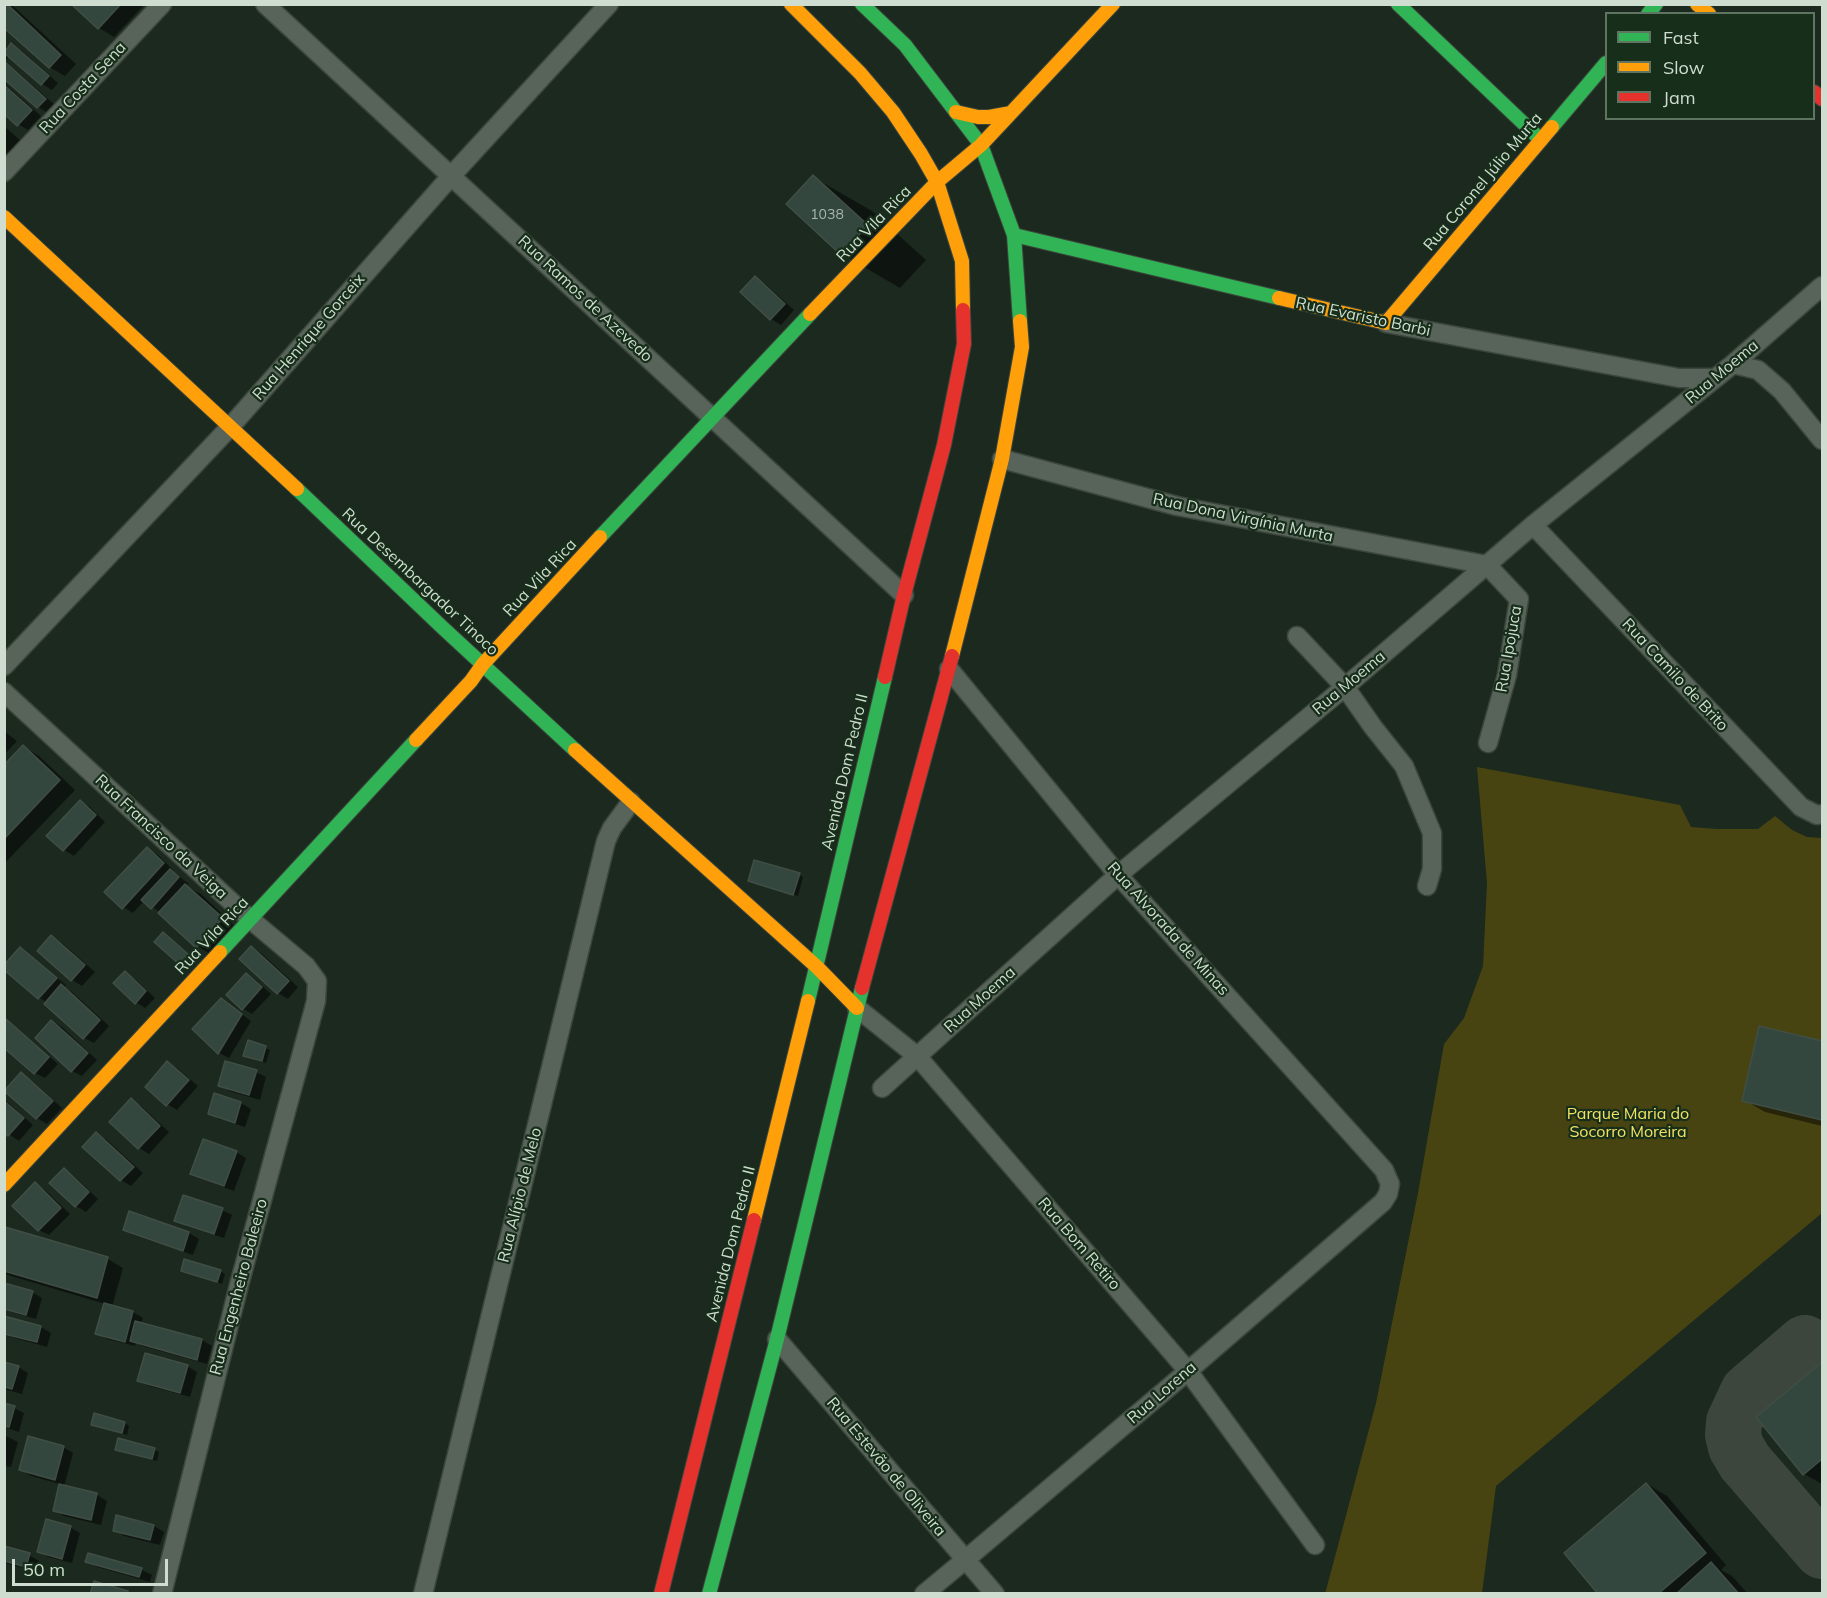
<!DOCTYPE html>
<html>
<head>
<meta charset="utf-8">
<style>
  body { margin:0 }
  #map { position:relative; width:1827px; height:1598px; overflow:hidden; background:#1c291e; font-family:Mulish,sans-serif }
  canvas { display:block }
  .frame { position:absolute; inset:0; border:6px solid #ceddcf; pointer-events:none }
  .legend { position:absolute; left:1605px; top:12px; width:210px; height:108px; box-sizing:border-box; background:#172e1a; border:2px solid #607462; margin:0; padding:8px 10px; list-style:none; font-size:18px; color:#ceddcf }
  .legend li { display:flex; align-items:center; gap:12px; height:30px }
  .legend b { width:30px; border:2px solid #607462 }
  .scale { position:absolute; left:12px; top:1559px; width:156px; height:27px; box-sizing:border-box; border:3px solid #ceddcf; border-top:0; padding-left:8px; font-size:18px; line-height:21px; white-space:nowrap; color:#ceddcf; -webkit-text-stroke:4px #172e1a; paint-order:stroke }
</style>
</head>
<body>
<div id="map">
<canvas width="1827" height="1598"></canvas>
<div class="frame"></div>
<ul class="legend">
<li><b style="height:8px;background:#30b455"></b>Fast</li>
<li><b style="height:8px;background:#ff9f0a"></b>Slow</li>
<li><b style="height:8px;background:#e5322d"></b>Jam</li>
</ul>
<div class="scale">50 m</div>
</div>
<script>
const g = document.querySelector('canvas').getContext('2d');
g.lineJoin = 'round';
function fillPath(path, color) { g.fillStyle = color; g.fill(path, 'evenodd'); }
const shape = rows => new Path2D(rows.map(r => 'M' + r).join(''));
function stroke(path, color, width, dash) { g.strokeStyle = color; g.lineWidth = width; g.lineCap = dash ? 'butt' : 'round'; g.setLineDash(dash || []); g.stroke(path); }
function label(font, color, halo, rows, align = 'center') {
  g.font = font + ' Mulish,sans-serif'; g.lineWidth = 4.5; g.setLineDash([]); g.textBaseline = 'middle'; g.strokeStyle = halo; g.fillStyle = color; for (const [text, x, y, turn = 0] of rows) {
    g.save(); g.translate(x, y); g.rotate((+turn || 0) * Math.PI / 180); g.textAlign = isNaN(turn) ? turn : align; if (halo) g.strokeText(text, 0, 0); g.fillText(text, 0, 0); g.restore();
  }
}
fillPath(shape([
  [1477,767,1680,805,1691,827,1717,829,1758,829,1775,816,1792,830,1807,837,1822,838,1822,1213,1496,1486,1482,1593,1325,1594,1376,1403,1418,1193,1444,1044,1464,1018,1483,966,1487,883]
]), '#484412');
fillPath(shape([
  [4,4,11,4,76,64,65,76,49,67],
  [74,4,143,4,144,5,114,37,99,28],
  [12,45,22,51,58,83,52,90,42,84,10,55,5,61,55,105,48,113,38,107,4,77,4,46,8,49],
  [4,83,41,116,28,130,18,124,4,112],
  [4,126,21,141,4,159],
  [813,177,872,211,926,260,900,288,842,254],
  [755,278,765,284,794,310,781,325,771,319,742,292],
  [4,731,17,741,4,755],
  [24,747,39,756,75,790,4,864,4,768],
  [80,802,90,807,105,822,74,856,64,850,48,836],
  [147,849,157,854,173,870,172,871,189,884,186,886,201,894,237,928,212,955,197,946,161,913,144,901,133,913,123,907],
  [799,875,803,877,798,896,754,883],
  [163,933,192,958,185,966,181,964],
  [52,937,62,943,95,972,82,986,72,980],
  [252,947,261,953,298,987,288,999,278,993],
  [20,949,30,955,66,985,64,987,72,992,109,1026,94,1043,84,1038,47,1002,39,998,4,968],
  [125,973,135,979,155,998,145,1008,136,1002],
  [246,974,256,980,271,994,252,1014,242,1008],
  [231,1006,251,1021,229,1058,219,1053,194,1029],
  [6,1021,16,1027,58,1064,45,1078,35,1073,4,1046],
  [52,1021,62,1027,97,1060,82,1076,72,1071,37,1038],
  [1761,1028,1822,1043,1822,1126,1765,1112,1744,1100],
  [265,1048,270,1050,266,1063,249,1058],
  [168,1063,177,1068,198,1086,177,1110,167,1104],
  [256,1072,266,1077,260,1100,229,1091,219,1085],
  [21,1074,31,1080,62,1108,47,1124,37,1118,6,1091],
  [215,1095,241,1103,251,1109,245,1127,219,1119,209,1113],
  [4,1099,33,1125,19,1141,4,1131],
  [131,1100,141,1106,169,1132,149,1154,139,1148],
  [96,1134,106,1139,143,1173,131,1186,121,1180,84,1146],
  [236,1152,246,1158,234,1191,202,1179,192,1173],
  [64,1170,74,1176,98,1199,86,1212,76,1206],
  [35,1184,45,1190,70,1214,49,1235,39,1230],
  [222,1210,232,1215,224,1238,186,1226,176,1220],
  [130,1213,189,1233,199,1239,193,1255,134,1235,124,1229],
  [6,1229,108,1259,123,1268,112,1307,133,1312,143,1318,141,1324,202,1340,212,1346,207,1364,142,1346,136,1343,135,1346,107,1339,97,1333,105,1304,11,1276,4,1273,4,1235],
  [183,1270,220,1271,225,1274,222,1284],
  [4,1284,32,1292,42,1298,36,1319,4,1310],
  [4,1317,41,1327,51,1333,47,1347,4,1335],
  [4,1363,18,1367,28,1373,22,1394,4,1389],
  [1822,1364,1822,1484,1804,1474,1758,1417],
  [187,1366,197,1372,190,1397,149,1386,139,1380],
  [4,1405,14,1408,24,1413,19,1432,4,1427],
  [125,1423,129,1426,127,1435,92,1424],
  [4,1435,18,1442,11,1467,4,1466],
  [119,1440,155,1450,159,1452,157,1461,121,1452,117,1449],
  [63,1447,73,1453,64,1487,97,1495,107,1501,101,1525,64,1516,54,1510,60,1484,31,1476,21,1470],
  [1647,1484,1667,1496,1726,1565,1721,1570,1732,1576,1748,1594,1600,1594],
  [117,1516,154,1526,164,1532,160,1545,124,1536,114,1530],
  [70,1527,80,1533,72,1563,48,1557,38,1551],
  [4,1548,29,1555,39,1561,36,1571,4,1563],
  [89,1555,142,1570,152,1575,150,1582,97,1567,87,1562]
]), '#0007');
stroke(shape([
  [1805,1343,1748,1392,1734,1422,1733,1435,1736,1447,1745,1462,1822,1551]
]), '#3c463d', 56);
const building = shape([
  [4,4,7,4,61,55,49,68,4,28,4,4],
  [71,4,121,4,98,29,71,4],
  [11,43,49,76,41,85,4,53,11,43],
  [4,61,46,99,37,108,4,79,4,61],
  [4,85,32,110,17,126,4,114,4,85],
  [813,175,868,225,841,255,786,204,813,175],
  [755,276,785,304,770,320,740,292,755,276],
  [23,745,60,780,4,839,4,765,23,745],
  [80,800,96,815,63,851,46,836,80,800],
  [147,847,164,863,122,909,104,892,147,847],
  [754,860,800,873,793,895,748,881,754,860],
  [170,869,179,877,151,909,141,900,170,869],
  [185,884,223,918,196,948,158,913,185,884],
  [163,932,189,955,180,965,154,942,163,932],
  [51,935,85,965,71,981,37,951,51,935],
  [251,946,289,981,277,994,239,959,251,946],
  [20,947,57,978,38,999,4,970,4,965,20,947],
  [125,971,146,991,135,1004,113,983,125,971],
  [246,973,262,987,242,1010,226,995,246,973],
  [61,984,100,1020,83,1039,44,1004,61,984],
  [221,998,242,1014,218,1054,192,1029,221,998],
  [6,1019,49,1057,34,1074,4,1048,6,1019],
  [51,1020,88,1053,71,1072,35,1038,51,1020],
  [1759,1026,1822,1041,1822,1120,1742,1101,1759,1026],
  [248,1040,266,1046,262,1061,243,1056,248,1040],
  [167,1061,189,1080,166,1106,145,1087,167,1061],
  [225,1061,257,1070,249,1095,218,1086,225,1061],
  [21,1072,53,1101,36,1119,4,1091,21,1072],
  [214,1093,241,1102,235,1123,208,1114,214,1093],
  [131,1098,160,1126,138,1149,109,1122,131,1098],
  [4,1101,24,1118,8,1136,4,1133,4,1101],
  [96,1132,134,1167,120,1181,82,1147,96,1132],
  [203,1139,237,1151,224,1186,190,1174,203,1139],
  [64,1168,89,1192,75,1207,49,1183,64,1168],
  [35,1182,61,1208,38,1231,12,1206,35,1182],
  [183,1195,223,1208,214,1234,174,1221,183,1195],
  [129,1211,189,1232,183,1251,123,1230,129,1211],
  [5,1227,108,1257,97,1298,4,1271,5,1227],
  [184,1259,221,1270,217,1282,181,1271,184,1259],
  [4,1283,33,1291,26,1315,4,1309,4,1283],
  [104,1303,133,1311,125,1342,95,1334,104,1303],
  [4,1316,41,1326,37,1342,4,1334,4,1316],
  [135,1321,202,1339,197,1360,130,1341,135,1321],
  [145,1353,188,1365,180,1393,137,1381,145,1353],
  [4,1362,19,1366,12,1389,4,1387,4,1362],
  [1822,1362,1822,1459,1803,1475,1756,1417,1822,1362],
  [4,1403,15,1406,9,1427,4,1426,4,1403],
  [94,1413,125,1422,122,1433,91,1425,94,1413],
  [28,1436,64,1446,55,1480,19,1470,28,1436],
  [118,1438,155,1448,152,1459,115,1450,118,1438],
  [1646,1483,1706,1553,1658,1594,1598,1594,1564,1553,1646,1483],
  [59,1484,97,1493,91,1520,53,1511,59,1484],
  [116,1515,154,1525,150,1540,113,1531,116,1515],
  [46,1519,71,1526,62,1559,37,1552,46,1519],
  [4,1546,30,1553,26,1567,4,1561,4,1546],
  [88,1553,142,1568,139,1577,85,1562,88,1553],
  [1711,1562,1739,1594,1676,1594,1711,1562],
  [94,1581,128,1591,127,1594,90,1594,94,1581]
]);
fillPath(building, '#34473e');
stroke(building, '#404e45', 1.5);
const street = shape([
  [265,4,904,595],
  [4,172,162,4],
  [1386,323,1679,378,1716,378],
  [1733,364,1758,370,1782,391,1822,440],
  [1002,459,1177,506,1487,565,1519,599,1507,675,1488,743],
  [1533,525,1801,807,1817,815,1822,814],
  [1297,636,1345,687,1373,727,1404,766,1432,833,1432,869,1427,886],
  [4,666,231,426,452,175,609,4],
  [4,692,250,919,306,966,317,981,316,1001,239,1285,162,1594],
  [857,1008,917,1056,1188,1371,1315,1545],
  [882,1088,1118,875,1345,687,1533,525,1733,364,1822,286],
  [777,1339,995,1594],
  [423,1594,606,841,612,828,631,802],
  [924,1594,965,1560,1188,1371,1383,1202,1388,1194,1390,1184,1384,1170,1118,875,949,669]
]);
const fast = shape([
  [862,4,905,45,981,145,1014,235,1020,321],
  [1398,4,1541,140],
  [1648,14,1656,4],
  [1552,127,1606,63],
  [1014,235,1279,298],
  [297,489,443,628,575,750],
  [600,537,810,314],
  [220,952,416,740],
  [808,1001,885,677],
  [709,1594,777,1339,862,988]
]);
const slow = shape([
  [791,4,860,73,893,112,921,154,937,182,962,261,963,310],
  [1697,4,1709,14],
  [956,112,978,117,989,117,1011,113],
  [4,217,297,489],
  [1279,298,1386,323,1552,127],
  [810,314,937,182,981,145,1113,4],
  [952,656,1002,459,1022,347,1020,321],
  [416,740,471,681,483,664,600,537],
  [575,750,817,967,857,1008],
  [4,1185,220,952],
  [754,1220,808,1001]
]);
const jam = shape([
  [1814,92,1822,99],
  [885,677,904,595,944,445,964,344,963,310],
  [862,988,952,656],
  [661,1594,754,1220]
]);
stroke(street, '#3b463c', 21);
stroke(fast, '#3b463c', 16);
stroke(slow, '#3b463c', 16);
stroke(jam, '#3b463c', 16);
stroke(street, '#58635a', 18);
stroke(fast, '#30b455', 14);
stroke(slow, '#ff9f0a', 14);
stroke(jam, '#e5322d', 14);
label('14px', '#a8b8ab', null, [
  ["1038",827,215]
]);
label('16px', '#ceddcf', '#172e1a', [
  ["Rua Costa Sena",83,88,-47],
  ["Rua Coronel Júlio Murta",1483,182,-50],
  ["Rua Vila Rica",874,224,-46],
  ["Rua Ramos de Azevedo",585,299,43],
  ["Rua Evaristo Barbi",1363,317,12],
  ["Rua Henrique Gorceix",309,337,-49],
  ["Rua Moema",1722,372,-40],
  ["Rua Dona Virgínia Murta",1243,518,12],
  ["Rua Vila Rica",540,578,-47],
  ["Rua Desembargador Tinoco",420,582,43],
  ["Rua Ipojuca",1509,649,-80],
  ["Rua Camilo de Brito",1675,675,47],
  ["Rua Moema",1349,683,-40],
  ["Avenida Dom Pedro II",845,772,-77],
  ["Rua Francisco da Veiga",161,837,43],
  ["Rua Alvorada de Minas",1168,929,48],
  ["Rua Vila Rica",212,936,-47],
  ["Rua Moema",980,1000,-42],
  ["Rua Alípio de Melo",520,1195,-76],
  ["Avenida Dom Pedro II",731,1244,-76],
  ["Rua Bom Retiro",1079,1244,49],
  ["Rua Engenheiro Baleeiro",239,1287,-75],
  ["Rua Lorena",1162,1393,-41],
  ["Rua Estevão de Oliveira",886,1467,50]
]);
label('16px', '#f3e160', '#172e1a', [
  ["Parque Maria do",1628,1114],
  ["Socorro Moreira",1628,1132]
]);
</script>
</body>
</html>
